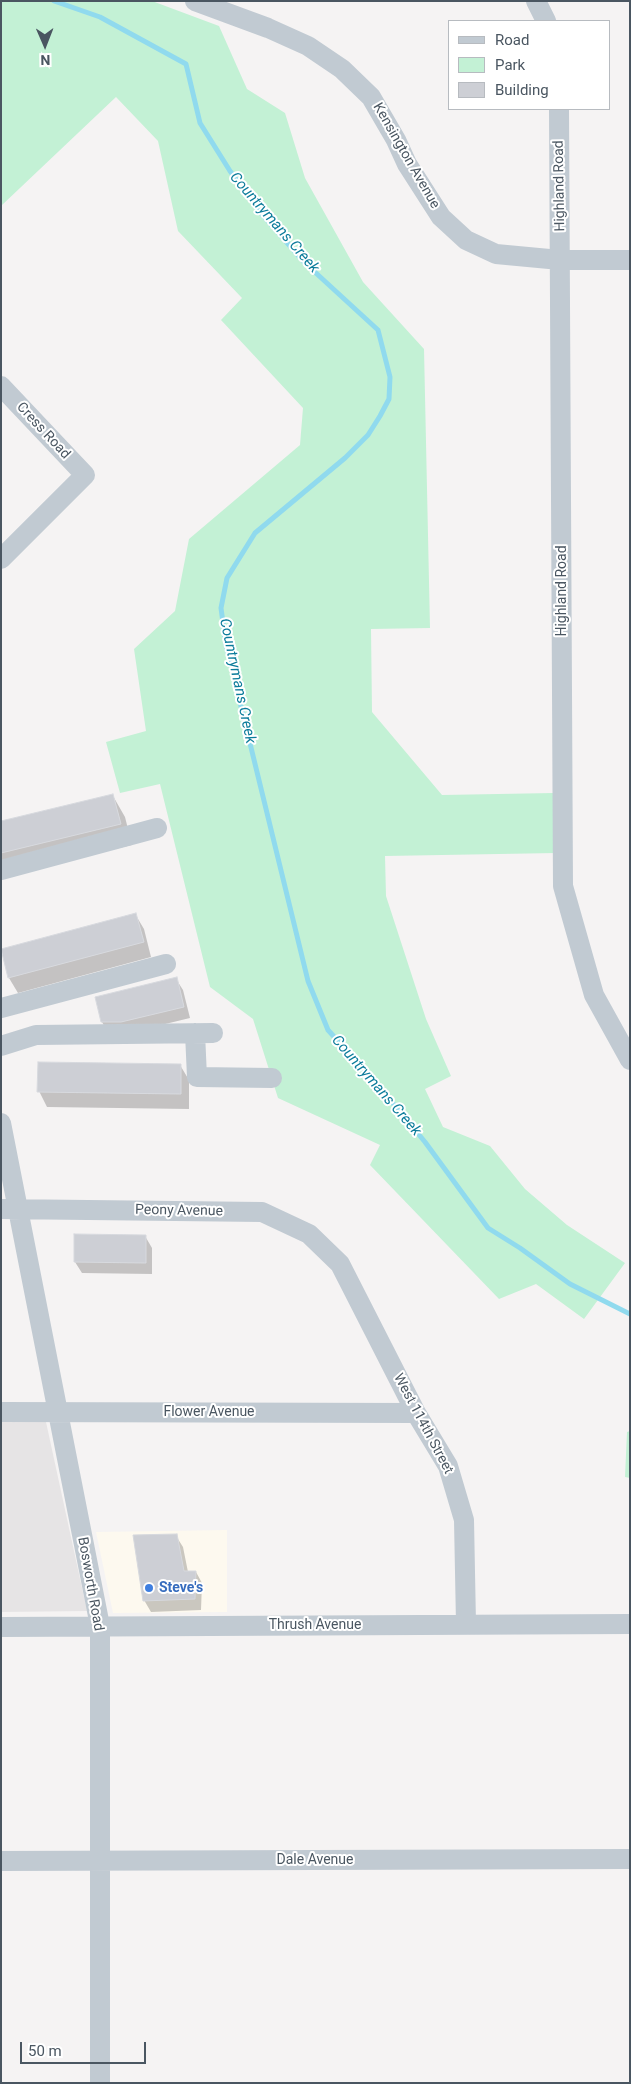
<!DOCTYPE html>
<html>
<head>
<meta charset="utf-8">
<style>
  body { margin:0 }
  #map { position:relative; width:631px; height:2084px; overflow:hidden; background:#f5f3f3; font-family:Roboto,sans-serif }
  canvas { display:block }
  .frame { position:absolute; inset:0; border:2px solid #4a5661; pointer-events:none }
  .legend { position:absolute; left:448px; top:20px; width:162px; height:90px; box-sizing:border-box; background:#fff; border:1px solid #b7bbc0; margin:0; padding:6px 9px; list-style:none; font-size:15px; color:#4a5661 }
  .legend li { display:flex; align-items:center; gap:10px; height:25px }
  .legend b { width:25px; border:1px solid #b7bbc0 }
  .north { position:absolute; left:20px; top:20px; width:50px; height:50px; -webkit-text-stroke:4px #fff; paint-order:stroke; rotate:179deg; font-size:14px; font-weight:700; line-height:20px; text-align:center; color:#4a5661 }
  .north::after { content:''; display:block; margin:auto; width:18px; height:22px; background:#4a5661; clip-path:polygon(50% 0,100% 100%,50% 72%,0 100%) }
  .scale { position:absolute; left:20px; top:2042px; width:126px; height:22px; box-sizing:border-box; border:2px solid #4a5661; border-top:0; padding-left:6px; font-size:15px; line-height:18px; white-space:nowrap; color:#4a5661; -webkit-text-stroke:4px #fff; paint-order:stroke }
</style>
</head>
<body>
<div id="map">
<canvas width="631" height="2084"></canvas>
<div class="frame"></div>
<ul class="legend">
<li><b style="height:6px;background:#c1cad2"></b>Road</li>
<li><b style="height:14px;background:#c3f1d5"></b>Park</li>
<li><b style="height:14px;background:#cdcfd5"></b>Building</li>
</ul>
<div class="north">N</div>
<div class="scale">50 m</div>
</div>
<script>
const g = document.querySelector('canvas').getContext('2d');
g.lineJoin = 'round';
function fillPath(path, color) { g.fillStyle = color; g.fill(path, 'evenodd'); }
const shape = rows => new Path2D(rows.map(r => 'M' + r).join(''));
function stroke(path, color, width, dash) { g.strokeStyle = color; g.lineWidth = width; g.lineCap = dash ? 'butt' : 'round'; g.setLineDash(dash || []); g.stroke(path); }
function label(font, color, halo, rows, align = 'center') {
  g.font = font + ' Roboto,sans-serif'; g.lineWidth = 4; g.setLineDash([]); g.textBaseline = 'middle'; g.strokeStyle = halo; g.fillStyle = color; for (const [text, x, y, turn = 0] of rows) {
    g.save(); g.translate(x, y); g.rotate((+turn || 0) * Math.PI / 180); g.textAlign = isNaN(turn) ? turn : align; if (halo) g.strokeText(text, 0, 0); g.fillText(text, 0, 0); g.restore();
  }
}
fillPath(shape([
  [227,1530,227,1612,113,1613,96,1532]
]), '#fdf9ef');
fillPath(shape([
  [1,1422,46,1422,87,1611,1,1612]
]), '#e6e4e5');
fillPath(shape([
  [1,1,152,1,219,26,247,89,285,113,305,178,363,282,424,349,430,628,371,629,372,712,442,795,554,793,556,853,385,856,386,896,426,1019,451,1076,425,1089,443,1127,490,1146,525,1189,567,1225,625,1263,584,1319,536,1284,499,1299,370,1165,380,1145,278,1098,253,1019,210,987,160,784,120,793,106,742,146,731,134,649,175,611,189,539,300,445,303,408,221,320,242,298,178,231,158,141,116,97,1,206],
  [630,1431,630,1478,625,1477,627,1432]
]), '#c3f1d5');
fillPath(shape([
  [113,796,125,817,132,845,1,876,1,823],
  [135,914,144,929,151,957,18,993,9,978,2,950],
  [176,979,183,990,190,1018,128,1033,109,1034,102,1022],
  [180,1065,189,1080,189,1109,47,1107,39,1091],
  [145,1236,152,1248,152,1274,82,1273,75,1262],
  [176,1536,183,1547,188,1572,196,1572,202,1583,201,1610,151,1612,144,1600]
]), '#0003');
stroke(shape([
  [54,1,100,17,186,64,200,123,230,171,261,213,305,263,378,330,390,377,389,399,380,416,368,435,345,458,255,533,227,578,221,608,226,645,308,981,328,1030,376,1083,425,1142,488,1228,520,1248,570,1284,630,1314]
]), '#90daee', 5);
const building = shape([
  [113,794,121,824,1,853,1,821,113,794],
  [136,913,144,942,8,978,1,949,136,913],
  [177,977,184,1007,121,1022,101,1022,95,997,177,977],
  [38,1062,181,1064,181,1094,37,1092,38,1062],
  [74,1234,146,1235,146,1263,74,1262,74,1234],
  [177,1534,184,1571,196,1571,195,1599,143,1601,133,1535,177,1534]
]);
fillPath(building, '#cdcfd5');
stroke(building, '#d7d9de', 1);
stroke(shape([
  [195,1,268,28,308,46,342,69,371,97,396,140,407,164,441,217,466,240,496,254,560,260,630,260],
  [536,1,546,21],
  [559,109,563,886,594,995,630,1060],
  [1,386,85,475,1,559],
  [1,870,157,828],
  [1,1008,166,964],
  [195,1033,197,1077,272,1078],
  [1,1046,36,1035,213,1033],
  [1,1123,100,1626,100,2083],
  [1,1209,262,1212,309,1234,340,1264,416,1413,448,1466,464,1520,466,1624],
  [1,1412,416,1413],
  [1,1627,630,1624],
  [1,1861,630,1859]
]), '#c1cad2', 20);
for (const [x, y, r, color] of [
  [149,1588,5,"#3f7fe0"]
]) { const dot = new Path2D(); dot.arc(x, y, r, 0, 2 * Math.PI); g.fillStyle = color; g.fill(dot); stroke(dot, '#fff', 2); }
label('14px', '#4a5661', '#fff', [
  ["Kensington Avenue",406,156,60],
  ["Highland Road",560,186,-91],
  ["Cress Road",43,431,47],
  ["Highland Road",562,591,-90],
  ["Peony Avenue",179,1211,1],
  ["Flower Avenue",209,1412],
  ["West 114th Street",423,1424,62],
  ["Bosworth Road",90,1584,80],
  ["Thrush Avenue",315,1625],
  ["Dale Avenue",315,1860]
]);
label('bold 14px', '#366cbe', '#fff', [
  ["Steve's",159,1588]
], 'left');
label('italic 15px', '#0c7c9b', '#fff', [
  ["Countrymans Creek",274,223,49],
  ["Countrymans Creek",237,681,78],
  ["Countrymans Creek",376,1086,49]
]);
</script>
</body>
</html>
